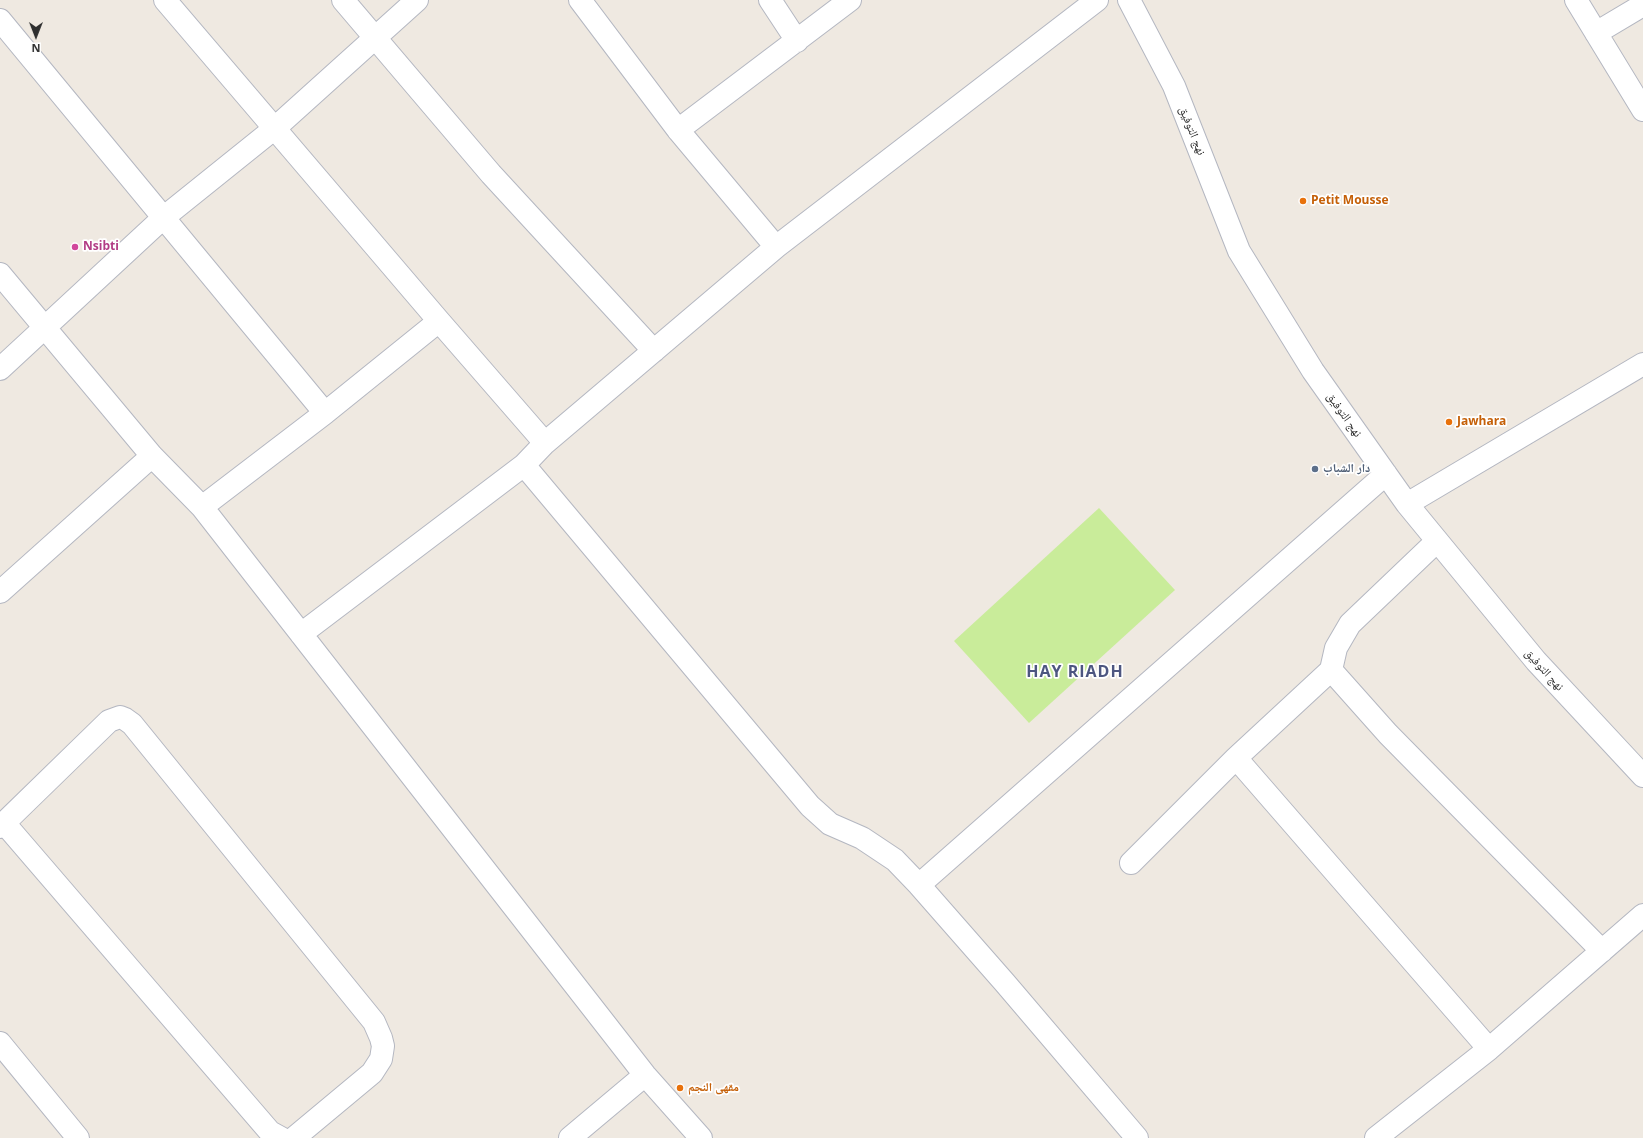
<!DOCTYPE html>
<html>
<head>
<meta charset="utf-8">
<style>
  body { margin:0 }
  #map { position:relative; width:1643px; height:1138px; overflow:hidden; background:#efe9e1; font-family:"Open Sans",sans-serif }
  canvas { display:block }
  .north { position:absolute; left:16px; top:16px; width:40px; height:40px; -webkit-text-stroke:3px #fff; paint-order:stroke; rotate:180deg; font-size:11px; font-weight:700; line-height:16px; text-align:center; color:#2e2e2e }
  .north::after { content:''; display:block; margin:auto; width:14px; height:18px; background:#2e2e2e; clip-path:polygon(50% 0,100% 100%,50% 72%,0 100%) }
</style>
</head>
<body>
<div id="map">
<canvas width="1643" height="1138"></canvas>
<div class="north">N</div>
</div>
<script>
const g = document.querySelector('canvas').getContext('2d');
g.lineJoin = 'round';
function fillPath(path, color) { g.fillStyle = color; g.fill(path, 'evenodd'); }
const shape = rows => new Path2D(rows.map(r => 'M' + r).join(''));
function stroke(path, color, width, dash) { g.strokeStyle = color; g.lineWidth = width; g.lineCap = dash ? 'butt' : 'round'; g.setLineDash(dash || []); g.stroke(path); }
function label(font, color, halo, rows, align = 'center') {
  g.font = font + ' "Open Sans","Noto Naskh Arabic",sans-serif'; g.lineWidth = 3.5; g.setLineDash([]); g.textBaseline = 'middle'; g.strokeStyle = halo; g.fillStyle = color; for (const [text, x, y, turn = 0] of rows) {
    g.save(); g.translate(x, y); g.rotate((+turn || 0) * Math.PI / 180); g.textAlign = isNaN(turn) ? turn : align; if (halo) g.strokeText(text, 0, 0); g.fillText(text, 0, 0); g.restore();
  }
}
fillPath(shape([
  [1099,508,1175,590,1029,723,954,641]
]), '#c9ec9a');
const minor = shape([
  [165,0,439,321,545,443],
  [343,0,491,174,654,351],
  [580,0,678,130,776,247],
  [770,0,797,41],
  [1129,0,1174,86,1239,251,1313,371,1407,504,1536,661,1643,776],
  [1576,0,1643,110],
  [0,20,325,413],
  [1596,33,1643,5],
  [678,130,850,0],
  [0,274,152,456,202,507,645,1075,701,1138],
  [0,369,163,218,275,128,417,0],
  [524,465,810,806,830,824,862,838,895,860,919,885,1005,983,1137,1138],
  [1407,504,1643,364],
  [202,507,325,413,439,321],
  [0,592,152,456],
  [301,634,524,465,545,443,776,247,1097,0],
  [1331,670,1336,648,1350,624,1437,541],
  [1236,758,1489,1049],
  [5,824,270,1132,281,1138],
  [0,827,109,721,120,717,125,719,132,724,374,1022,381,1038,383,1046,381,1059,372,1073,294,1138],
  [1131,863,1236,758,1331,670,1388,734,1602,951],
  [919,885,1386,474],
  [0,1043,78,1138],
  [570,1138,645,1075],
  [1376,1138,1489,1049,1643,915]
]);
stroke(minor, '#b4b7c1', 24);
stroke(minor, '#fff', 22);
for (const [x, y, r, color] of [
  [1303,201,4,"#e8710a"],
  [75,247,4,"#d1479c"],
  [1449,422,4,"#e8710a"],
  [1315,469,4,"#5c6f8a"],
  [680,1088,4,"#e8710a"]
]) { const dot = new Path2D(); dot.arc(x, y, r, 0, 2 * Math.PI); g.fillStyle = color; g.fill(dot); stroke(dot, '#fff', 1.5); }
label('12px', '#2e2e2e', '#fff', [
  ["نهج التوفيق",1192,131,68],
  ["نهج التوفيق",1344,415,55],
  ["نهج التوفيق",1544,670,48]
]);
label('bold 12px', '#c56008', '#fff', [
  ["Petit Mousse",1311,201],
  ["Jawhara",1457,422],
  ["مقهى النجم",688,1088]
], 'left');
label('bold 12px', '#b23c85', '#fff', [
  ["Nsibti",83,247]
], 'left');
label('bold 12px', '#4e5e75', '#fff', [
  ["دار الشباب",1323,469]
], 'left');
g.letterSpacing = '1px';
label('bold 16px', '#4d5680', '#fff', [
  ["HAY RIADH",1075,672]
]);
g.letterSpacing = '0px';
</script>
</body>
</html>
